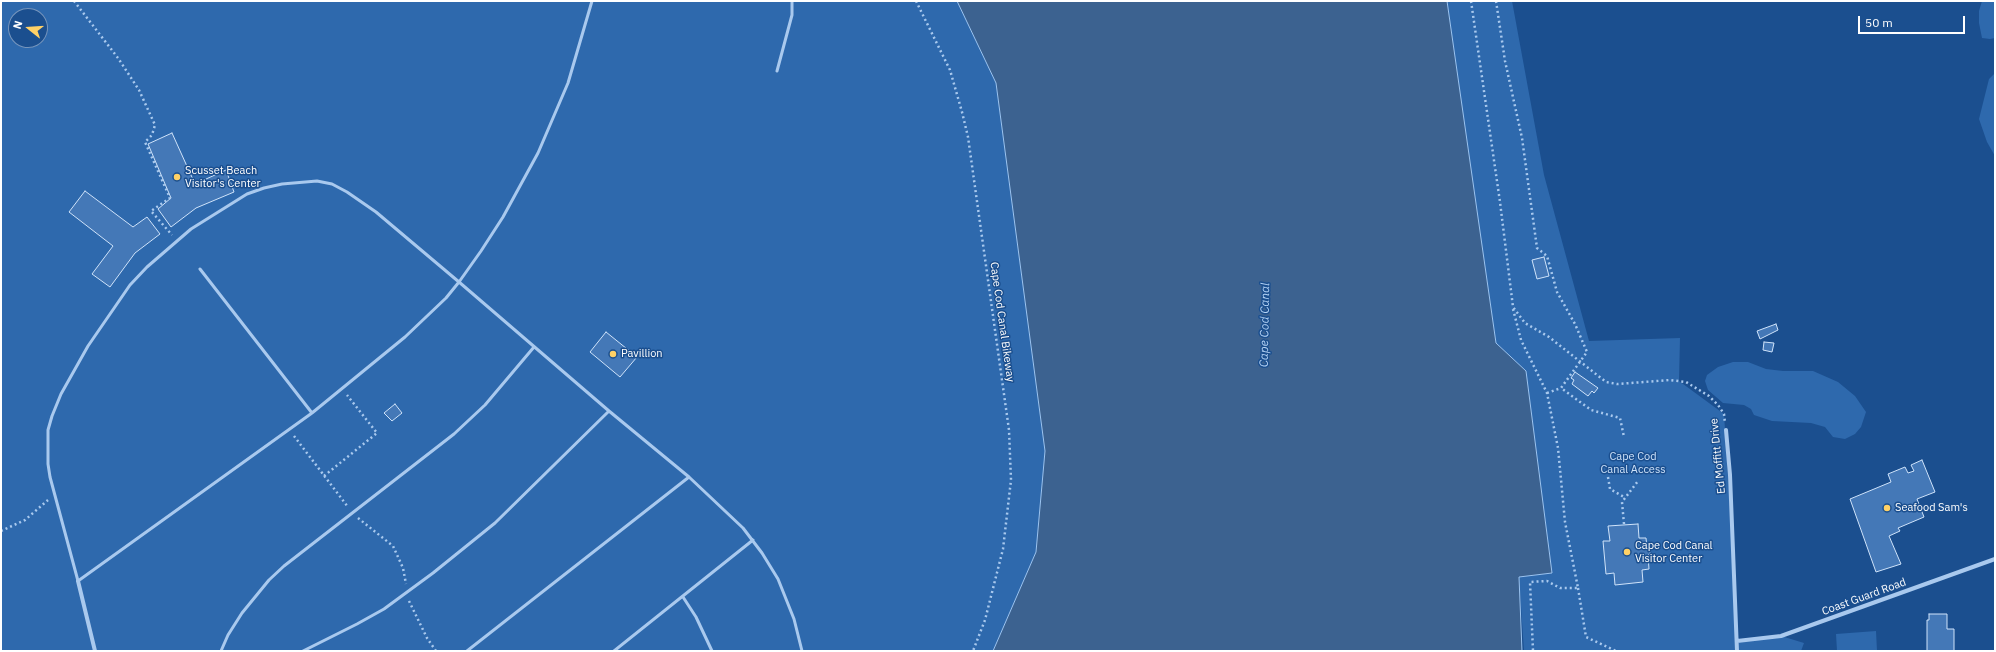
<!DOCTYPE html>
<html>
<head>
<meta charset="utf-8">
<style>
  body { margin:0 }
  #map { position:relative; width:1996px; height:652px; overflow:hidden; background:#1b4f8f; font-family:"IBM Plex Sans",sans-serif }
  canvas { display:block }
  .frame { position:absolute; inset:0; border:2px solid #fff; pointer-events:none }
  .north { position:absolute; left:8px; top:8px; width:40px; height:40px; box-sizing:border-box; background:#1b4f8f; border:1px solid #7695bc; border-radius:50%; rotate:287deg; font-size:11px; font-weight:700; line-height:16px; text-align:center; color:#fff }
  .north::after { content:''; display:block; margin:auto; width:14px; height:18px; background:#ffd166; clip-path:polygon(50% 0,100% 100%,50% 72%,0 100%) }
  .scale { position:absolute; left:1858px; top:16px; width:107px; height:18px; box-sizing:border-box; border:2px solid #fff; border-top:0; padding-left:5px; font-size:12px; line-height:14px; white-space:nowrap; color:#fff; -webkit-text-stroke:3px #1b4f8f; paint-order:stroke }
</style>
</head>
<body>
<div id="map">
<canvas width="1996" height="652"></canvas>
<div class="frame"></div>
<div class="north">N</div>
<div class="scale">50 m</div>
</div>
<script>
const g = document.querySelector('canvas').getContext('2d');
g.lineJoin = 'round';
function fillPath(path, color) { g.fillStyle = color; g.fill(path, 'evenodd'); }
const shape = rows => new Path2D(rows.map(r => 'M' + r).join(''));
function stroke(path, color, width, dash) { g.strokeStyle = color; g.lineWidth = width; g.lineCap = dash ? 'butt' : 'round'; g.setLineDash(dash || []); g.stroke(path); }
function label(font, color, halo, rows, align = 'center') {
  g.font = font + ' "IBM Plex Sans",sans-serif'; g.lineWidth = 3; g.setLineDash([]); g.textBaseline = 'middle'; g.strokeStyle = halo; g.fillStyle = color; for (const [text, x, y, turn = 0] of rows) {
    g.save(); g.translate(x, y); g.rotate((+turn || 0) * Math.PI / 180); g.textAlign = isNaN(turn) ? turn : align; if (halo) g.strokeText(text, 0, 0); g.fillText(text, 0, 0); g.restore();
  }
}
fillPath(shape([
  [1,1,957,1,996,83,1045,451,1036,552,993,651,1,651],
  [16,16,40,16,40,40,16,40],
  [1447,1,1512,1,1544,175,1589,341,1680,338,1679,381,1724,414,1733,550,1737,641,1781,636,1804,643,1801,651,1524,651,1519,577,1552,573,1526,371,1496,343],
  [1982,1,1995,1,1995,38,1990,39,1982,38,1979,23,1979,11],
  [1995,73,1995,156,1987,142,1979,119,1989,79],
  [1733,362,1748,362,1766,369,1783,371,1813,371,1838,382,1855,396,1866,412,1861,427,1855,434,1845,439,1833,437,1825,427,1811,423,1772,421,1754,415,1751,409,1744,405,1723,403,1708,390,1705,381,1707,375,1718,367],
  [1876,631,1877,651,1837,651,1836,634]
]), '#2e69ad');
const water = shape([
  [957,1,1447,1,1496,343,1526,371,1552,573,1519,577,1522,651,993,651,1036,552,1045,451,996,83,957,1]
]);
fillPath(water, '#3c6290');
stroke(water, '#9cc4f0', 1);
const building = shape([
  [172,133,195,184,226,170,234,192,196,208,171,227,158,209,171,198,148,144,172,133],
  [85,191,133,227,147,217,160,234,135,253,110,287,92,274,113,246,69,212,85,191],
  [1544,257,1549,276,1537,279,1532,260,1544,257],
  [1776,324,1778,330,1760,339,1757,331,1776,324],
  [606,332,637,357,620,377,590,352,606,332],
  [1764,342,1774,343,1772,352,1763,350,1764,342],
  [1575,372,1598,388,1594,393,1592,391,1588,396,1572,384,1574,380,1571,378,1575,372],
  [395,404,402,413,392,421,384,413,395,404],
  [1922,460,1935,492,1917,499,1924,517,1898,528,1900,531,1889,536,1901,564,1876,572,1850,499,1891,482,1888,474,1905,467,1908,473,1914,471,1911,465,1922,460],
  [1638,524,1639,538,1646,538,1647,548,1650,548,1650,555,1648,555,1649,569,1642,570,1643,582,1615,585,1614,573,1606,574,1603,541,1610,541,1608,526,1638,524],
  [1929,614,1947,614,1947,629,1954,629,1954,651,1927,651,1927,620,1929,620,1929,614]
]);
fillPath(building, '#4478b7');
stroke(building, '#cfe3fa', 1);
stroke(shape([
  [74,1,118,58,139,90,155,125,152,135,145,142,170,198,151,211,172,235],
  [916,1,950,70,962,112,968,137,1009,430,1011,480,1003,549,985,620,973,651],
  [1471,1,1500,202,1513,307,1525,323,1549,337,1606,382,1617,384,1670,380,1686,382,1709,396,1718,405,1724,414,1725,423],
  [1496,1,1505,61,1522,138,1537,248,1547,256,1557,292,1575,324,1587,352,1561,388,1591,410,1620,418,1624,437],
  [1513,309,1521,340,1547,393,1558,448,1565,522,1578,588,1560,588,1547,581,1530,582,1533,651],
  [1547,393,1561,388],
  [294,436,348,507],
  [324,476,377,433,347,395],
  [1608,477,1610,489,1624,497],
  [358,518,393,546,403,568,406,584],
  [1624,524,1622,502,1638,481],
  [1,531,25,520,48,500],
  [1578,588,1586,637,1616,651],
  [409,601,427,638,436,651]
]), '#a9c9ee', 2.5, [2, 3]);
stroke(shape([
  [592,1,568,83,538,153,503,217,481,251,459,282,446,298,405,337,312,413,78,581,50,477,48,464,48,430,52,416,61,394,88,346,130,285,147,267,191,229,247,194,264,188,282,184,317,181,332,184,347,192,376,212,459,282,609,411,689,477,743,528,762,553,778,579,794,619,802,651],
  [777,71,792,15,792,1],
  [200,269,312,413],
  [683,597,696,617,712,651],
  [221,651,228,635,242,613,269,580,284,566,454,434,485,405,534,347],
  [303,651,357,624,384,609,433,573,495,523,609,411],
  [467,651,689,477],
  [614,651,753,540]
]), '#a9c9ee', 3);
stroke(shape([
  [1726,430,1730,475,1737,651],
  [78,581,95,651],
  [1737,641,1781,636,1995,559]
]), '#a9c9ee', 4);
for (const [x, y, r, color] of [
  [177,177,4,"#ffd166"],
  [613,354,4,"#ffd166"],
  [1887,508,4,"#ffd166"],
  [1627,552,4,"#ffd166"]
]) { const dot = new Path2D(); dot.arc(x, y, r, 0, 2 * Math.PI); g.fillStyle = color; g.fill(dot); stroke(dot, '#1b4f8f', 1.5); }
label('11px', '#fff', '#1b4f8f', [
  ["Scusset Beach",185,171],
  ["Visitor's Center",185,184],
  ["Pavillion",621,354],
  ["Seafood Sam's",1895,508],
  ["Cape Cod Canal",1635,546],
  ["Visitor Center",1635,559]
], 'left');
label('11px', '#fff', '#1b4f8f', [
  ["Cape Cod Canal Bikeway",1002,322,82],
  ["Ed Moffitt Drive",1718,456,-96],
  ["Coast Guard Road",1864,597,-20]
]);
label('11px', '#cfe3fa', '#1b4f8f', [
  ["Cape Cod",1633,457],
  ["Canal Access",1633,470]
]);
label('italic 12px', '#b5d3f5', '#1b4f8f', [
  ["Cape Cod Canal",1265,325,-89]
]);
</script>
</body>
</html>
